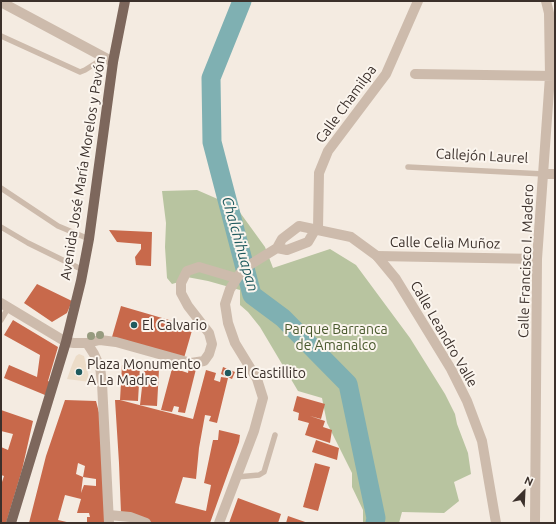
<!DOCTYPE html>
<html>
<head>
<meta charset="utf-8">
<style>
  body { margin:0 }
  #map { position:relative; width:556px; height:524px; overflow:hidden; background:#f4ebe1; font-family:Ubuntu,sans-serif }
  canvas { display:block }
  .frame { position:absolute; inset:0; border:2px solid #3b302b; pointer-events:none }
  .north { position:absolute; left:504px; top:472px; width:40px; height:40px; -webkit-text-stroke:3px #fbf5ee; paint-order:stroke; rotate:24deg; font-size:11px; font-weight:700; line-height:16px; text-align:center; color:#3b302b }
  .north::after { content:''; display:block; margin:auto; width:14px; height:18px; background:#3b302b; clip-path:polygon(50% 0,100% 100%,50% 72%,0 100%) }
</style>
</head>
<body>
<div id="map">
<canvas width="556" height="524"></canvas>
<div class="frame"></div>
<div class="north">N</div>
</div>
<script>
const g = document.querySelector('canvas').getContext('2d');
g.lineJoin = 'round';
function fillPath(path, color) { g.fillStyle = color; g.fill(path, 'evenodd'); }
const shape = rows => new Path2D(rows.map(r => 'M' + r).join(''));
function stroke(path, color, width, dash) { g.strokeStyle = color; g.lineWidth = width; g.lineCap = dash ? 'butt' : 'round'; g.setLineDash(dash || []); g.stroke(path); }
function label(font, color, halo, rows, align = 'center') {
  g.font = font + ' Ubuntu,sans-serif'; g.lineWidth = 4; g.setLineDash([]); g.textBaseline = 'middle'; g.strokeStyle = halo; g.fillStyle = color; for (const [text, x, y, turn = 0] of rows) {
    g.save(); g.translate(x, y); g.rotate((+turn || 0) * Math.PI / 180); g.textAlign = isNaN(turn) ? turn : align; if (halo) g.strokeText(text, 0, 0); g.fillText(text, 0, 0); g.restore();
  }
}
fillPath(shape([
  [197,190,236,207,265,247,273,268,330,249,356,265,410,338,445,394,455,414,457,424,468,453,471,474,454,482,459,501,444,513,402,512,399,523,363,523,363,510,352,487,352,473,327,423,322,398,298,391,260,327,248,312,240,305,240,290,208,281,187,277,182,281,172,284,167,278,165,247,166,223,162,191]
]), '#b8c4a0');
fillPath(shape([
  [79,354,84,356,90,382,67,379,72,365,76,356]
]), '#ecdcc8');
stroke(shape([
  [242,1,211,78,212,142,252,295,283,318,348,384,376,518,375,523]
]), '#7fb0b2', 19);
fillPath(shape([
  [109,230,152,232,151,266,136,265,135,257,141,249,141,244,117,242],
  [37,284,72,301,67,313,52,322,24,303],
  [121,306,193,327,184,358,112,337],
  [13,320,58,347,48,381,50,382,45,395,4,378,9,365,37,377,40,355,4,335],
  [174,361,184,364,182,371,188,373,189,367,196,369,185,413,178,412,179,407,174,406,172,412,161,410],
  [122,365,140,366,138,401,120,400],
  [223,367,235,372,232,379,221,374],
  [144,369,159,369,157,406,140,405],
  [206,370,216,373,214,380,220,382,221,377,228,378,217,423,209,421,211,416,205,415,199,448,196,479,183,477,175,503,206,511,211,485,204,483,213,440,218,440,219,430,240,435,239,442,210,523,154,523,121,513,119,463,115,400,120,400,193,419],
  [297,396,325,404,321,419,310,416,325,421,323,427,332,430,330,443,305,435,309,423,298,420,299,413,293,411],
  [65,400,96,401,102,424,106,523,87,523,87,517,90,517,89,513,77,513,81,499,65,495,58,520,71,523,29,523,46,456],
  [78,463,85,466,83,477,76,474],
  [83,477,96,479,96,486,84,485,81,493],
  [1,410,33,421,22,470,6,523,1,523,1,485,4,476,1,475,1,447,8,450,13,434,1,431],
  [316,440,339,448,337,460,312,452],
  [315,463,330,467,318,511,303,507],
  [238,498,281,514,278,523,229,523],
  [288,516,308,523,286,523]
]), '#c8694b');
stroke(shape([
  [1,36,80,72,85,70,104,58],
  [408,167,544,174],
  [1,188,58,226,89,239],
  [1,227,28,243,83,270],
  [1,320,8,308],
  [237,477,259,475,264,472,275,435]
]), '#cdbbac', 5.5);
stroke(shape([
  [1,2,113,62],
  [415,74,555,76],
  [544,174,555,174],
  [318,229,319,173,328,151,386,74,418,1],
  [377,256,537,259],
  [87,343,100,340,116,342,191,363,204,361,209,354,212,344,209,333,188,306,181,293,181,283,187,271,199,267,236,278],
  [109,515,130,517,146,523],
  [535,523,537,259,550,76,549,13,546,1]
]), '#cdbbac', 10);
stroke(shape([
  [277,248,287,250,308,242,315,230],
  [1,303,66,342,74,343,87,343,94,354,100,367,102,383,109,523],
  [219,523,254,431,263,398,257,379,235,343,228,323,225,304,230,289,243,269,277,248,282,239,299,226,351,237,377,256,396,279,451,369,467,401,482,441,496,523]
]), '#cdbbac', 10);
stroke(shape([
  [11,523,66,342,81,281,89,239,113,62,125,1]
]), '#7d675c', 10);
g.fillStyle = '#969b7f';
for (const [x, y] of [
  [100,335],
  [91,336]
]) { g.beginPath(); g.arc(x, y, 4, 0, 2 * Math.PI); g.fill(); }
for (const [x, y, r, color] of [
  [134,325,4,"#1f5a5e"],
  [79,372,4,"#1f5a5e"],
  [228,373,4,"#1f5a5e"]
]) { const dot = new Path2D(); dot.arc(x, y, r, 0, 2 * Math.PI); g.fillStyle = color; g.fill(dot); stroke(dot, '#fbf5ee', 1.5); }
label('14px', '#3b302b', '#fbf5ee', [
  ["Calle Chamilpa",346,104,-54],
  ["Callejón Laurel",482,156,3],
  ["Avenida José María Morelos y Pavón",83,168,-81],
  ["Calle Celia Muñoz",445,243,1],
  ["Calle Francisco I. Madero",526,261,-88],
  ["Calle Leandro Valle",444,334,60]
]);
label('14px', '#3b302b', '#fbf5ee', [
  ["El Calvario",142,325],
  ["Plaza Monumento",87,364],
  ["A La Madre",87,380],
  ["El Castillito",236,373]
], 'left');
label('14px', '#4a5a2e', '#fbf5ee', [
  ["Parque Barranca",336,329],
  ["de Amanalco",336,345]
]);
label('italic 15px', '#1f5a5e', '#fbf5ee', [
  ["Chalchihuapan",240,244,74]
]);
</script>
</body>
</html>
